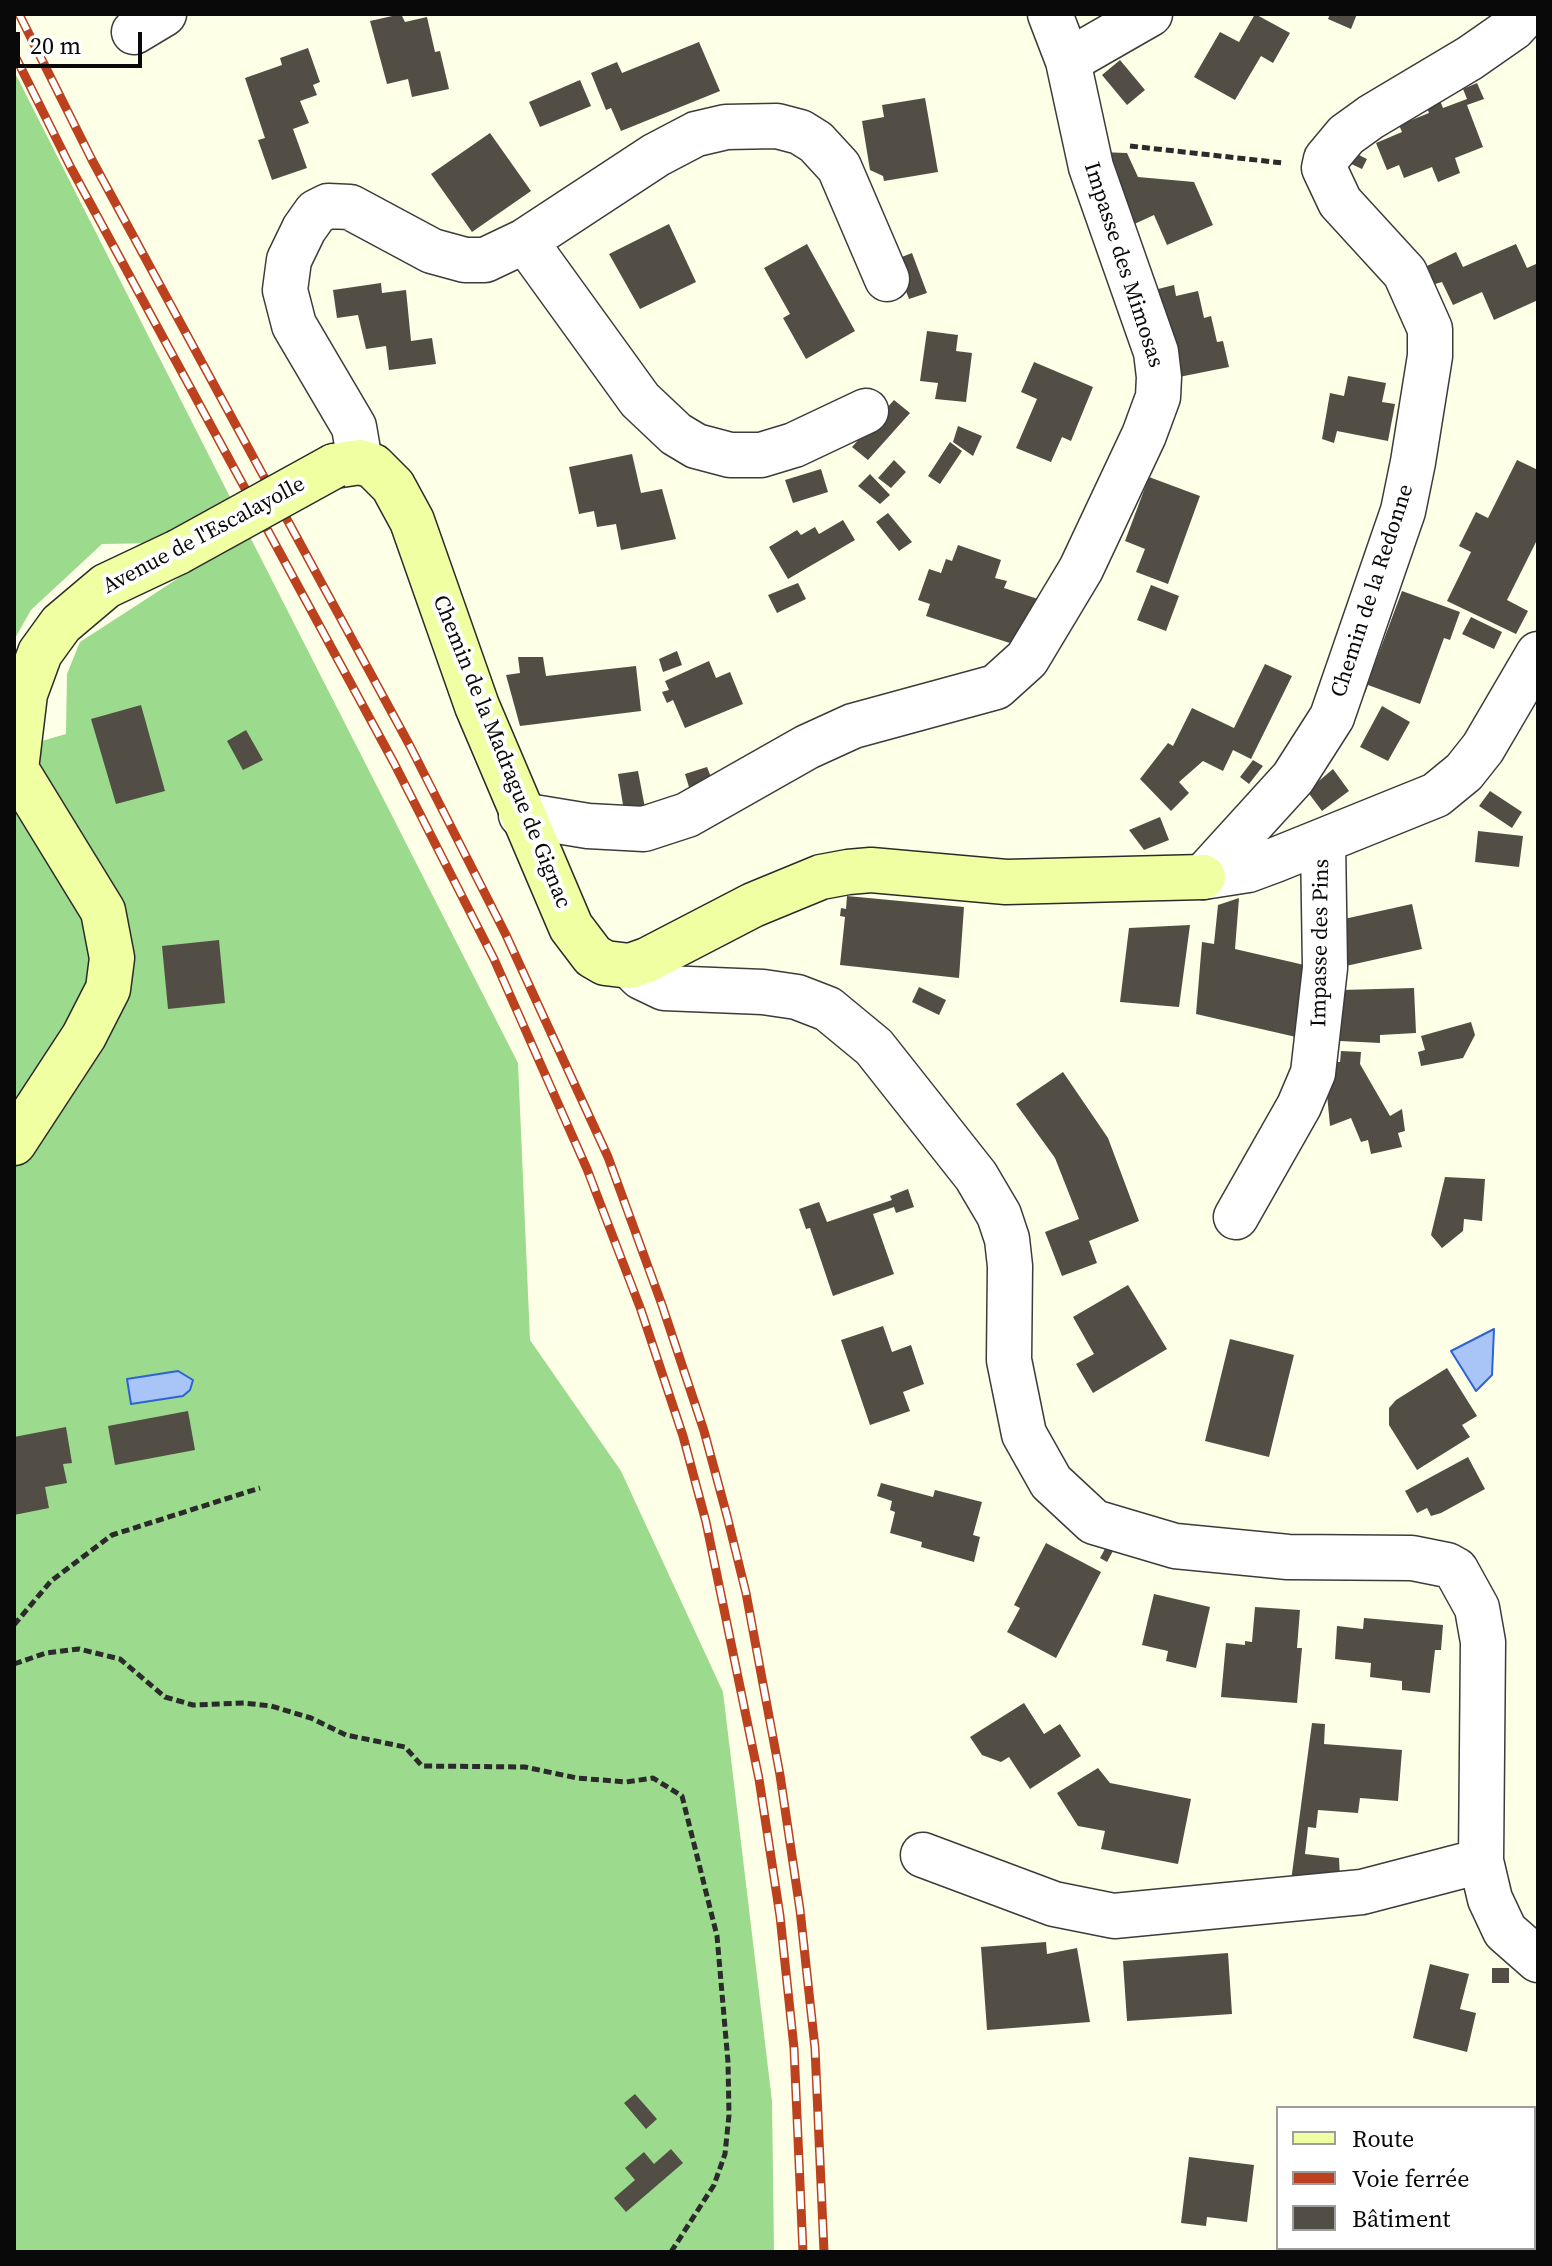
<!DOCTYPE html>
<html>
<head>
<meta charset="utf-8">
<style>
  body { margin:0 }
  #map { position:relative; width:1552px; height:2266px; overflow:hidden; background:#fdffe6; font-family:"Source Serif 4",serif }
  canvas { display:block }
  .frame { position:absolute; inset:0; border:16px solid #090909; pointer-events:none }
  .legend { position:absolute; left:1276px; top:2106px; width:260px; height:144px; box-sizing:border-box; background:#fff; border:2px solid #9d9d9d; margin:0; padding:10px 14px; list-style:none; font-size:24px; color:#090909 }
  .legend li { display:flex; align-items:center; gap:16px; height:40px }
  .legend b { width:40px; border:2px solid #9d9d9d }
  .scale { position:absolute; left:16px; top:32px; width:126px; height:36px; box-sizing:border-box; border:4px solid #090909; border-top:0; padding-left:10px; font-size:24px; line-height:28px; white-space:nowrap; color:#090909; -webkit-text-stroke:6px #fff; paint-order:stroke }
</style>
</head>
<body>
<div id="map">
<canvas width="1552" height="2266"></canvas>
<div class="frame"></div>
<ul class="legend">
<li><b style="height:10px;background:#f0ffa1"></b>Route</li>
<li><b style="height:10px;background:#bc421f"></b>Voie ferrée</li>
<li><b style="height:22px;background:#524e46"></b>Bâtiment</li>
</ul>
<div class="scale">20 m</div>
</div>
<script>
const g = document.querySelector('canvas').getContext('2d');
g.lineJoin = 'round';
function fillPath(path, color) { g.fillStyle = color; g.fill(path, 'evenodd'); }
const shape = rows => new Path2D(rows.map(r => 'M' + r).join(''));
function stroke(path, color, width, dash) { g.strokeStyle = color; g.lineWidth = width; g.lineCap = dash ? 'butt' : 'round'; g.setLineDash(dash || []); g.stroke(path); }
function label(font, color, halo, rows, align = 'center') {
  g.font = font + ' "Source Serif 4",serif'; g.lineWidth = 8; g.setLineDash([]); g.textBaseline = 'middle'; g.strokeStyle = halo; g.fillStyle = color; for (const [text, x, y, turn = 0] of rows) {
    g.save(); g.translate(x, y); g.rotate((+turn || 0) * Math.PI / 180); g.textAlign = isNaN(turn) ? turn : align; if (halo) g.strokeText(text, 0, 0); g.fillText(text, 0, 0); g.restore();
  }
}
fillPath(shape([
  [14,71,232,501,163,543,102,544,31,610,14,640],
  [248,533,518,1063,530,1340,621,1471,723,1692,772,2101,774,2252,14,2252,14,749,66,734,67,674,80,642]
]), '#9cda8e');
const water = shape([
  [1494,1329,1492,1375,1476,1391,1451,1351,1494,1329],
  [178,1371,193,1380,190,1390,183,1396,131,1404,127,1379,178,1371]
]);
fillPath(water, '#a9c5f8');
stroke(water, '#2e63d1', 2);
fillPath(shape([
  [401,14,405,22,427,17,435,52,440,51,449,89,412,97,408,79,387,84,370,21],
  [1255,14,1290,33,1273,63,1261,56,1235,100,1194,77,1220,32,1239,42],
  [1330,14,1357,14,1351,29,1328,19],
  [699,42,720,91,621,131,611,108,606,110,591,73,617,62,622,73],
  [308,48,320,82,313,85,317,95,300,101,309,123,293,129,307,168,272,180,258,140,265,138,245,78,282,65,280,58],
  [1120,60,1145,90,1127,105,1102,75],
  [580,80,591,106,540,127,529,102],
  [1477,83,1484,99,1467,105,1483,147,1455,158,1460,173,1438,182,1432,167,1404,178,1399,165,1387,170,1376,143,1402,132,1399,125,1429,113,1425,103,1439,98,1443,108,1467,99,1463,89],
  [925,98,938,172,884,181,883,176,870,170,862,121,884,117,882,105],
  [490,133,531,191,472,232,431,174],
  [1098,152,1127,153,1138,177,1194,182,1213,225,1167,245,1154,215,1130,226],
  [1353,152,1367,159,1362,169,1347,162],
  [669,224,696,282,640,309,609,254],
  [807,244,855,331,806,359,783,318,790,314,764,268],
  [1516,244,1527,268,1536,264,1538,267,1538,300,1494,320,1482,292,1453,305,1442,282,1435,284,1427,266,1456,252,1463,267],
  [912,253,927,293,909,299,894,260],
  [381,283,382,293,406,290,411,341,432,338,436,364,389,370,386,346,366,349,358,315,337,318,333,290],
  [1174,285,1176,296,1198,291,1204,318,1211,316,1217,342,1223,341,1229,367,1179,377,1158,289],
  [927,331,958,335,956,351,972,353,966,402,935,399,938,383,920,381],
  [1034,362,1093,387,1071,441,1062,437,1051,462,1016,448,1037,399,1021,392],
  [1348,376,1386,383,1382,402,1395,404,1388,441,1337,431,1334,443,1322,439,1330,393,1344,396],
  [894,400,910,413,868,460,852,447],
  [958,426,982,436,973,456,953,442],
  [950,442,962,451,940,484,928,476],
  [632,454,641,493,662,489,676,539,621,550,616,524,597,527,594,511,579,514,569,467],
  [894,460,906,472,891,488,878,478],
  [1517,460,1538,470,1538,538,1507,600,1528,611,1516,634,1447,601,1471,552,1459,546,1476,512,1488,518],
  [821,469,828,492,793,503,785,480],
  [870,474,890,495,880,504,858,486],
  [1149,477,1200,496,1168,584,1136,572,1145,549,1125,541],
  [888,513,912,542,899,551,876,522],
  [843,520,855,540,788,579,769,547,797,530,801,535,815,527,819,534],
  [958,545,1001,560,995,578,1007,581,1004,588,1038,599,1013,644,926,616,930,604,918,600,929,569,941,573,946,559,952,561],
  [798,583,806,599,777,613,768,595],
  [1151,585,1179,596,1166,631,1137,620],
  [1402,591,1460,612,1450,640,1444,638,1420,704,1368,685,1365,693,1357,690,1360,679,1368,682],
  [1471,617,1502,632,1494,649,1462,634],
  [677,651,682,665,663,672,659,659],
  [518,657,543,657,546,676,636,666,641,711,520,726,506,675,520,673],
  [709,661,716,678,730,672,743,704,685,728,673,700,667,703,662,692,669,690,665,681],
  [1265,664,1292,676,1251,759,1233,750,1223,771,1203,761,1179,782,1189,793,1171,811,1140,779,1168,743,1173,746,1192,708,1234,728],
  [141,705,165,791,116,804,91,719],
  [1382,706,1410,722,1388,761,1360,747],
  [246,730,263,760,243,770,227,741],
  [1253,760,1263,766,1249,784,1240,777],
  [707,767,715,787,692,797,685,774],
  [1333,769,1349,791,1322,811,1307,791],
  [638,771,645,808,623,805,618,774],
  [1490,791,1522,812,1512,828,1479,806],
  [1160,817,1169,840,1144,850,1129,830],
  [1478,831,1523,836,1519,867,1475,862],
  [847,896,964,907,959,978,840,965,845,917,840,916,841,908,846,909],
  [1239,898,1235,949,1313,967,1296,1037,1196,1014,1202,942,1214,944,1218,905],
  [1412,904,1422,949,1337,968,1335,921],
  [1190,925,1179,1007,1120,1002,1129,928],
  [219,940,225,1003,168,1009,162,946],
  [919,987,946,1000,939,1015,912,1002],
  [1414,988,1416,1033,1380,1035,1380,1043,1340,1041,1342,990],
  [1471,1022,1475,1035,1463,1058,1421,1066,1418,1052,1425,1050,1421,1036],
  [1341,1051,1361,1052,1360,1064,1390,1116,1402,1109,1405,1131,1398,1133,1402,1147,1371,1154,1368,1140,1361,1142,1351,1118,1330,1126,1324,1062,1340,1062],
  [1063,1072,1108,1138,1139,1221,1089,1241,1097,1263,1062,1276,1045,1232,1079,1219,1055,1158,1016,1104],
  [1445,1177,1485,1179,1482,1221,1464,1219,1463,1231,1442,1248,1431,1235],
  [908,1189,914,1207,896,1213,894,1207,873,1214,894,1274,833,1296,810,1228,806,1229,799,1209,819,1202,827,1222,892,1200,890,1196],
  [1128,1285,1167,1349,1093,1393,1076,1364,1094,1354,1073,1317],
  [883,1326,892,1352,911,1345,924,1384,903,1392,910,1411,870,1425,841,1340],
  [1230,1339,1294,1355,1269,1457,1205,1441],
  [1447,1368,1477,1416,1462,1425,1470,1437,1417,1470,1389,1425,1389,1408,1396,1400],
  [188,1411,195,1450,115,1465,108,1426],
  [66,1427,72,1463,63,1464,67,1483,45,1487,49,1508,14,1515,14,1437],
  [1468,1457,1485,1489,1441,1513,1431,1516,1427,1508,1417,1513,1405,1491],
  [881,1483,933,1497,935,1490,982,1502,973,1535,980,1537,974,1562,921,1547,922,1542,890,1533,895,1512,890,1510,892,1501,877,1496],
  [1046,1543,1101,1572,1056,1658,1007,1632,1020,1608,1014,1605],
  [1106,1547,1113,1551,1107,1562,1100,1558],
  [1154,1594,1210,1607,1196,1668,1166,1661,1168,1651,1142,1645],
  [1255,1607,1300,1610,1297,1648,1302,1648,1297,1703,1221,1697,1226,1643,1245,1645,1245,1641,1252,1642],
  [1364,1618,1443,1625,1441,1650,1435,1650,1430,1693,1402,1690,1402,1681,1370,1677,1371,1663,1335,1659,1337,1626,1363,1629],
  [1024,1703,1044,1734,1060,1724,1081,1756,1030,1789,1009,1757,1001,1762,982,1755,970,1737],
  [1312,1723,1325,1724,1324,1744,1402,1750,1398,1801,1360,1798,1358,1813,1318,1810,1316,1828,1308,1827,1305,1854,1339,1858,1340,1878,1291,1881],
  [1098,1768,1110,1783,1191,1799,1178,1864,1101,1849,1105,1831,1078,1826,1057,1793],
  [1046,1942,1047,1954,1077,1948,1090,2022,987,2030,981,1947],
  [1228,1953,1232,2014,1127,2021,1123,1961],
  [1430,1964,1469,1974,1460,2009,1476,2013,1467,2052,1413,2038],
  [1492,1968,1509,1968,1509,1983,1492,1983],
  [635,2094,657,2119,646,2129,624,2103],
  [1534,2143,1538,2144,1538,2188,1534,2186],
  [671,2149,683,2163,626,2212,614,2198,635,2180,625,2168,644,2152,654,2164],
  [1189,2157,1254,2165,1247,2222,1207,2217,1206,2226,1181,2223],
  [1534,2234,1538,2235,1538,2252,1486,2252,1487,2248,1534,2248],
  [1359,2248,1404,2248,1403,2252]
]), '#524e46');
const street = shape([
  [134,32,164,14],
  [1068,61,1150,14],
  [525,241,640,400,676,434,696,446,730,455,761,455,794,445,866,411],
  [360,462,354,427,294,325,285,290,289,260,304,229,316,212,328,206,350,207,432,251,465,260,485,260,525,241,656,155,696,134,726,127,777,126,800,132,816,142,839,167,887,279],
  [521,815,588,826,644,829,687,815,807,747,853,726,996,687,1027,659,1081,569,1144,435,1158,397,1159,377,1156,352,1091,167,1068,61,1050,14],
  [1203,877,1293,778,1332,717,1403,511,1413,462,1430,356,1430,329,1405,273,1340,202,1324,168,1326,159,1346,135,1371,117,1470,58,1513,28,1526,14],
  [1203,877,1248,870,1275,860,1436,795,1464,772,1483,748,1538,654],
  [630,966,641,977,664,988,763,992,797,997,828,1009,874,1047,976,1176,999,1215,1007,1239,1010,1266,1009,1360,1024,1434,1051,1482,1094,1522,1175,1546,1288,1557,1412,1558,1447,1565,1456,1570,1477,1608,1483,1642,1481,1861,1490,1899,1505,1931,1538,1960],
  [1236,1217,1299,1106,1313,1073,1325,968,1323,842],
  [923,1855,1054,1904,1114,1916,1362,1892,1481,1861]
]);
const secondary = shape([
  [334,466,360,462,373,466,393,486,412,521,477,706,571,927,593,956,605,963,630,966,647,960,753,905,821,877,848,872,871,870,1006,882,1203,877],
  [14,1143,84,1036,108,989,112,958,103,911,16,769,25,694,40,653,61,624,106,586,178,552]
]);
stroke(street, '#3c3c3c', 47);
stroke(secondary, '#2b2b2b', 47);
stroke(shape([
  [1130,146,1283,163],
  [14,1625,51,1581,112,1535,260,1488],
  [14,1664,46,1653,79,1649,120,1659,165,1697,193,1705,244,1703,271,1706,311,1718,346,1735,405,1747,422,1766,525,1767,577,1778,626,1782,653,1778,682,1796,717,1936,728,2062,729,2115,725,2154,714,2185,671,2252]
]), '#2b2b2b', 5, [8, 4]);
stroke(street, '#fff', 44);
stroke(secondary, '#f0ffa1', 44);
const rail = shape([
  [19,14,92,160,410,746,506,935,608,1157,662,1305,704,1431,727,1516,746,1593,780,1775,800,1910,815,2048,824,2252],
  [14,54,70,166,394,763,494,959,587,1169,641,1310,683,1436,706,1522,759,1779,780,1916,794,2048,803,2252]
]);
stroke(rail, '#bc421f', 9);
stroke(rail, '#fff', 6, [18]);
const secondaryBridge = shape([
  [178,552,334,466]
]);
stroke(secondaryBridge, '#2b2b2b', 47, []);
stroke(secondaryBridge, '#f0ffa1', 44);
label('22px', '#090909', '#fff', [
  ["Impasse des Mimosas",1123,265,72],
  ["Avenue de l'Escalayolle",204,536,-28],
  ["Chemin de la Redonne",1373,591,-72],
  ["Chemin de la Madrague de Gignac",501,752,68],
  ["Impasse des Pins",1321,943,-89]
]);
</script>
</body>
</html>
